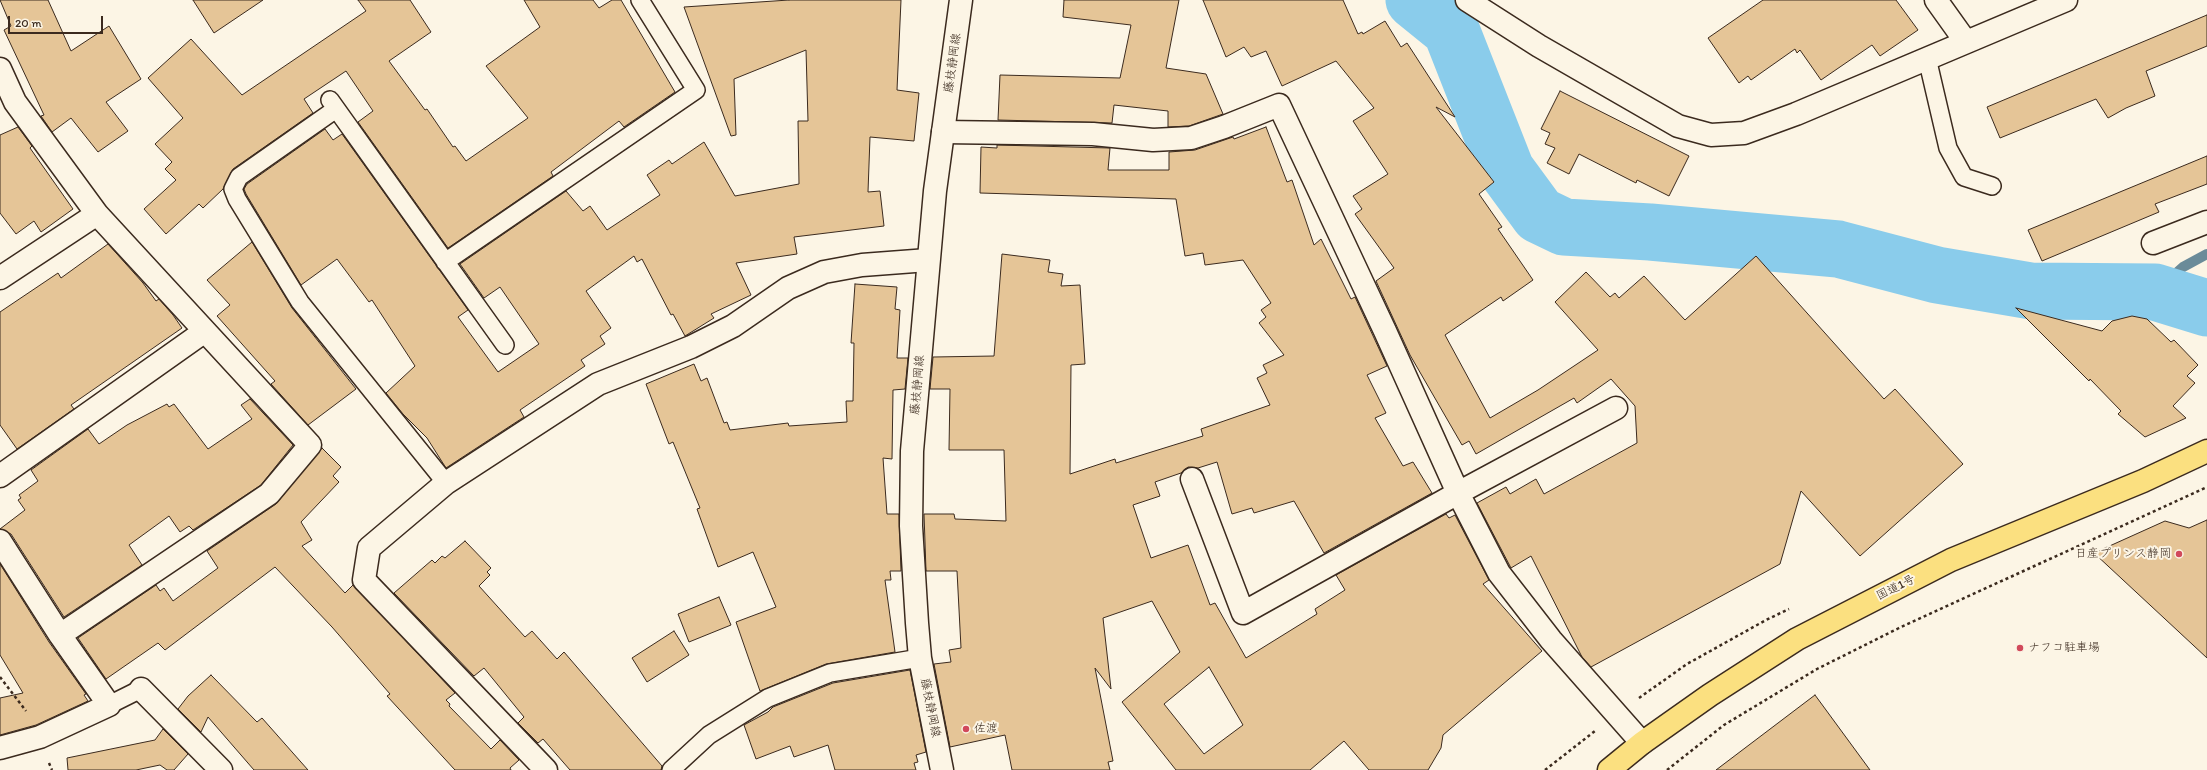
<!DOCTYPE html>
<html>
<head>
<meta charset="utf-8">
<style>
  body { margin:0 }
  #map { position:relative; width:2207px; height:770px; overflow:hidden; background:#fcf5e5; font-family:Itim,sans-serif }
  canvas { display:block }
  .scale { position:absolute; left:8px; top:16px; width:95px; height:18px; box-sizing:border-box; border:2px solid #3b2a1e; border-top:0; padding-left:5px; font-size:12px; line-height:14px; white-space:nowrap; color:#3b2a1e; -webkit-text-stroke:3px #fcf5e5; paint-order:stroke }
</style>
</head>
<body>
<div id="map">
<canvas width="2207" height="770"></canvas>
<div class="scale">20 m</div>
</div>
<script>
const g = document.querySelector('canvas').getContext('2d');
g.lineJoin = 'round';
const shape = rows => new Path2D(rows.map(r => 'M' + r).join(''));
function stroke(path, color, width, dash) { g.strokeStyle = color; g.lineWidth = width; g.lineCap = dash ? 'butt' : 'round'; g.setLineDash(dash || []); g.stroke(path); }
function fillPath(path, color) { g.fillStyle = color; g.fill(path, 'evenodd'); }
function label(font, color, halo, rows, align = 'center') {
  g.font = font + ' Itim,"Klee One",sans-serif'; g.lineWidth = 4; g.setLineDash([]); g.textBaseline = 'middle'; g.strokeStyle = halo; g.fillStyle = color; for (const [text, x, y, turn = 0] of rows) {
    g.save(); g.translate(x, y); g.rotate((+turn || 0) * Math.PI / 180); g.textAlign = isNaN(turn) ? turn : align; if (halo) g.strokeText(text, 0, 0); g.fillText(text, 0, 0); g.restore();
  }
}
stroke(shape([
  [2155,292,2183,267,2207,254]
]), '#6a8b99', 10);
stroke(shape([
  [1414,0,1451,30,1506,170,1539,215,1564,227,1650,232,1838,249,1937,275,2031,291,2155,292,2207,308]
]), '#8acceb', 57);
const building = shape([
  [0,0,48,0,71,51,109,26,141,79,106,102,128,131,98,152,71,118,52,132,41,116,44,115,4,30,11,26,0,0],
  [193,0,263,0,214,33,193,0],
  [358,0,410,0,431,32,389,61,425,110,427,109,453,147,455,146,466,161,528,118,486,66,540,27,524,0,593,0,599,8,612,0,621,0,675,92,624,127,619,121,551,172,553,176,448,248,358,122,373,111,346,71,304,99,313,113,233,169,223,189,203,208,199,204,166,234,144,209,176,180,165,169,172,162,155,144,183,118,148,78,191,39,242,95,366,11,358,0],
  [789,0,901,0,897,90,919,93,914,141,870,137,868,192,880,191,884,226,794,237,797,254,736,263,751,295,711,314,714,318,685,336,673,314,671,315,642,259,637,262,634,256,586,291,611,328,600,336,605,344,581,360,585,366,520,410,524,417,446,468,427,438,403,414,386,393,415,366,372,300,369,302,337,259,301,285,246,194,244,189,247,184,325,129,333,140,342,134,468,310,458,317,498,372,539,344,500,287,484,298,460,264,566,191,583,211,590,206,607,230,660,195,647,175,669,160,672,164,704,142,735,196,799,184,798,121,808,121,806,50,734,79,736,135,731,136,684,7,789,0],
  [1064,0,1179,0,1166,68,1206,74,1223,114,1189,126,1168,127,1168,111,1114,105,1112,123,998,120,1000,75,1120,78,1131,25,1063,17,1064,0],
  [1203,0,1343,0,1358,34,1362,32,1363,34,1385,21,1401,47,1407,43,1455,117,1436,107,1494,182,1479,194,1502,227,1498,229,1533,280,1503,301,1501,297,1445,335,1490,418,1538,390,1598,350,1555,302,1586,272,1610,297,1615,293,1619,298,1644,276,1685,320,1756,256,1884,399,1895,389,1963,464,1860,556,1801,491,1780,564,1591,667,1582,657,1531,556,1511,568,1477,503,1506,487,1510,494,1536,479,1544,494,1637,443,1635,406,1611,379,1577,403,1574,398,1476,454,1469,441,1462,445,1410,355,1376,281,1394,268,1355,214,1362,209,1353,196,1388,174,1353,121,1374,108,1336,61,1282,86,1266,51,1251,57,1244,47,1226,57,1203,0],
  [1763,0,1896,0,1918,30,1880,56,1872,45,1821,80,1800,50,1797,53,1795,49,1751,80,1748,76,1739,83,1708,38,1763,0],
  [2207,15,2207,46,2146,71,2155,96,2126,108,2108,118,2096,99,2000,138,1987,107,2207,15],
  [1560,91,1689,156,1669,196,1637,180,1636,183,1579,154,1569,174,1547,163,1555,148,1545,144,1550,133,1541,129,1560,91],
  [18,127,32,146,30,148,73,209,41,232,34,221,16,234,0,213,0,135,18,127],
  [1266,127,1287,182,1292,180,1314,245,1321,239,1351,299,1355,297,1387,366,1367,375,1386,413,1375,418,1403,466,1413,462,1432,493,1324,553,1294,501,1254,513,1252,508,1232,514,1217,462,1198,468,1188,467,1181,473,1155,482,1160,496,1133,505,1151,558,1188,545,1210,605,1215,603,1246,658,1317,614,1315,609,1345,590,1336,575,1446,514,1449,518,1455,515,1489,580,1483,584,1542,651,1443,735,1441,748,1428,770,1369,770,1344,741,1310,770,1176,770,1122,702,1180,652,1152,601,1103,618,1111,689,1095,668,1113,761,1108,762,1110,770,1012,770,1005,735,950,747,934,664,951,662,949,650,961,648,957,571,926,571,924,514,954,514,955,519,1006,521,1004,450,949,450,950,389,930,389,933,357,994,356,1002,254,1050,260,1048,272,1063,274,1061,286,1080,285,1085,364,1071,365,1070,474,1115,459,1116,463,1203,436,1201,429,1270,405,1257,378,1267,373,1263,365,1284,355,1259,323,1266,317,1261,310,1271,303,1243,260,1205,265,1203,253,1185,256,1176,199,980,193,981,147,997,148,997,145,1110,148,1108,170,1169,170,1169,152,1195,150,1233,137,1234,139,1266,127],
  [1209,667,1243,725,1204,754,1164,704,1209,667],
  [2207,156,2207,184,2155,204,2159,212,2042,261,2028,230,2207,156],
  [252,242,292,308,356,389,308,425,271,384,275,381,217,316,230,305,207,280,252,242],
  [108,244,143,283,156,301,159,299,173,315,182,328,71,405,74,409,17,449,0,425,0,312,58,273,61,278,108,244],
  [855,284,897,287,895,309,900,310,897,358,908,358,905,389,893,390,892,459,883,458,887,514,899,514,901,571,890,571,891,580,885,580,895,652,826,664,760,691,736,622,776,607,753,552,718,567,697,509,700,508,673,442,669,444,646,384,694,364,701,381,707,378,724,423,727,422,730,430,788,423,789,426,847,422,846,401,853,401,854,343,851,343,855,284],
  [2016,308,2102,331,2112,321,2132,316,2147,319,2171,342,2174,340,2198,365,2187,376,2195,383,2173,406,2186,418,2145,437,2118,414,2121,411,2090,379,2089,381,2016,308],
  [250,399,293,445,261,485,193,530,189,526,180,532,169,516,129,545,142,565,64,617,11,534,0,529,25,510,18,500,21,498,19,495,38,481,31,470,88,429,99,444,127,425,167,404,169,407,174,404,208,449,252,419,241,405,250,399],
  [322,448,341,467,333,476,339,482,301,522,312,540,302,546,345,593,353,585,455,693,446,700,450,704,449,706,491,749,500,740,519,760,510,768,511,770,455,770,387,696,390,694,332,627,275,567,165,650,158,643,106,679,78,638,156,585,160,591,164,588,173,601,218,568,207,551,276,504,322,448],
  [2207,520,2207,658,2094,553,2165,521,2189,528,2207,520],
  [465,541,491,568,487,572,490,575,479,586,525,637,532,631,557,659,564,652,662,766,661,770,570,770,543,739,538,743,518,723,524,717,484,668,474,676,394,593,432,560,435,563,442,556,445,558,465,541],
  [0,564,49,642,86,694,84,695,88,701,36,725,0,735,0,698,23,693,0,655,0,564],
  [719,597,731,625,689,642,678,614,719,597],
  [674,631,689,655,647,682,632,658,674,631],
  [910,670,926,752,916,755,918,762,914,763,916,770,835,770,828,745,794,757,790,746,756,759,744,725,768,712,773,707,833,683,910,670],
  [211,675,257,722,262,718,308,770,254,770,208,717,201,732,178,709,188,696,211,675],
  [1815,695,1870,770,1716,770,1815,695],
  [163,729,188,754,174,770,167,770,160,765,136,770,68,770,67,758,155,740,163,729]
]);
fillPath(building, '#e5c597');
stroke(building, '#3b2a1e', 1);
const service = shape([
  [1927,58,1948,148,1964,177,1992,186],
  [330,100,505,345],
  [336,109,239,177,233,189,237,199,300,302,446,483],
  [445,262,696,90,640,0],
  [109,705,141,689],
  [671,770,709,735,768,698,830,673,920,658]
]);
const minor = shape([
  [1467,0,1539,46,1678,126,1711,135,1744,133,1796,114,2066,0],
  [1936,0,1966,42],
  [0,69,15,102,97,214,310,445,269,494,60,635],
  [943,132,1093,134,1153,140,1191,138,1224,127,1279,105,1385,331,1458,493,1499,573,1551,640,1642,743],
  [2153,243,2207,222],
  [0,278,97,214],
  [0,476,205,331],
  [1192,479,1243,613,1458,493,1616,408],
  [0,541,60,635,109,705,40,737,0,748],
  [141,689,221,770],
  [546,770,364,580,369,548,446,483,598,384,691,347,733,326,788,288,824,272,862,265,928,260]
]);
const secondary = shape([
  [942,770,920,658,917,623,911,526,912,451,935,191,961,0]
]);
const trunk = shape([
  [1609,770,1642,743,1710,695,1797,639,1951,560,2143,481,2207,451]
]);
stroke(service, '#3b2a1e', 20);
stroke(minor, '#3b2a1e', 25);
stroke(secondary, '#3b2a1e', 25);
stroke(trunk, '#3b2a1e', 25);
stroke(shape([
  [0,677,26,711],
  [1639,698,1687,664,1766,620,1789,609],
  [49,763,52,770],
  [1545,770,1595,731],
  [1667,770,1724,725,1817,669,1899,628,2207,487]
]), '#3b2a1e', 2.5, [3, 3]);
stroke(service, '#fcf5e5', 17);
stroke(minor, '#fcf5e5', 22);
stroke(secondary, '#fcf5e5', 22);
stroke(trunk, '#fbe080', 22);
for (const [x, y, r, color] of [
  [2179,554,4,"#d1495b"],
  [2020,648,4,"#d1495b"],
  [966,729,4,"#d1495b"]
]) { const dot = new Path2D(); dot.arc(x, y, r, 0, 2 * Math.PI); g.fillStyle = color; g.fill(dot); stroke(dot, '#fcf5e5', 1.5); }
label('12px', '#3b2a1e', '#fcf5e5', [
  ["藤枝静岡線",953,63,-82],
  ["藤枝静岡線",918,385,-85],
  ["国道1号",1896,588,-27],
  ["藤枝静岡線",930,708,79]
]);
label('12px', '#3b2a1e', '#fcf5e5', [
  ["日産プリンス静岡",2171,554,"right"],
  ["ナフコ駐車場",2028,648],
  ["佐渡",974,729]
], 'left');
</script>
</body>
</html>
